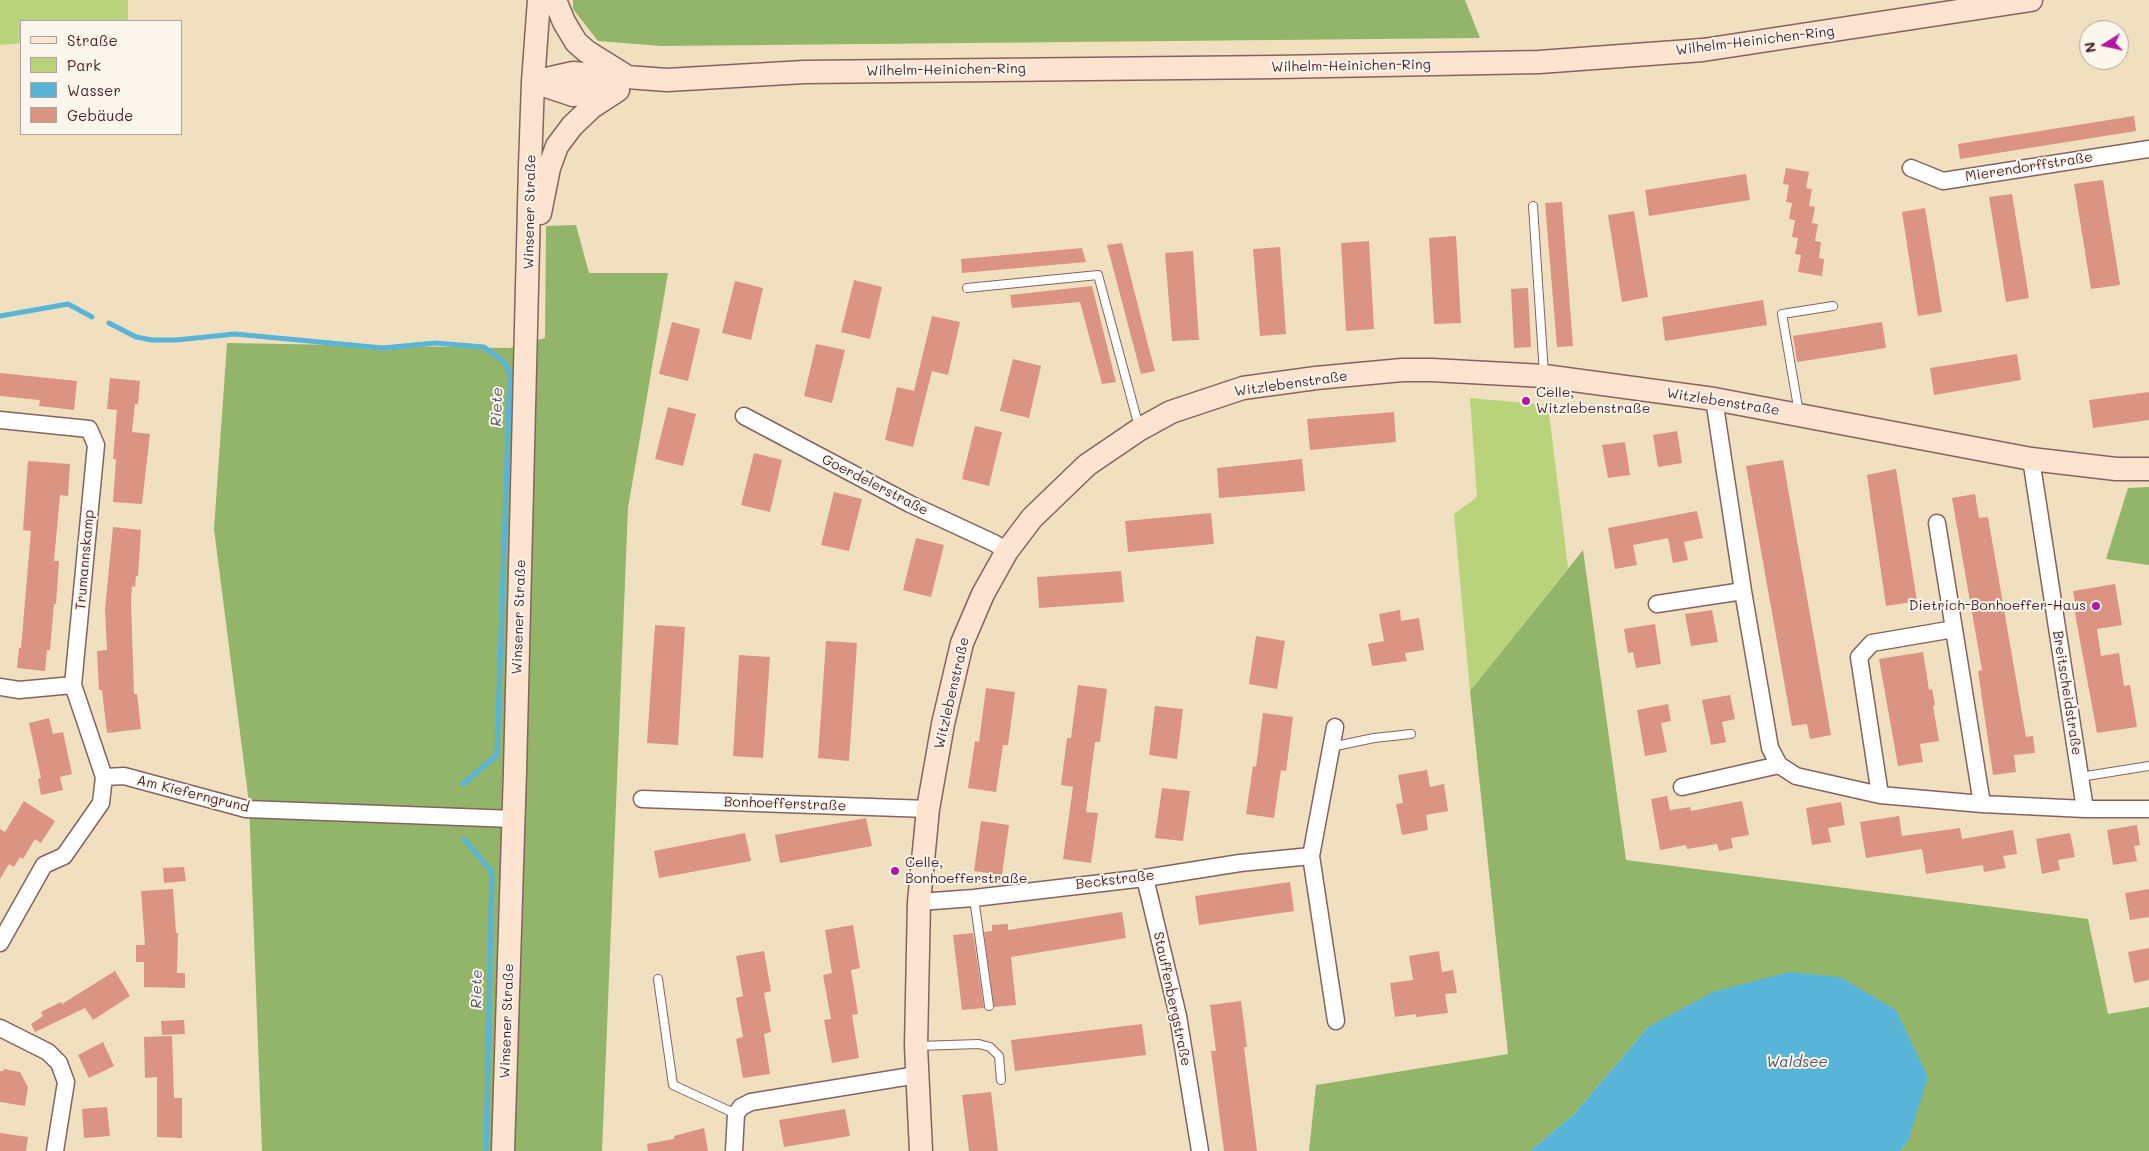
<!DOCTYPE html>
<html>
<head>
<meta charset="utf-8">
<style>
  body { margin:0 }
  #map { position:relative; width:2149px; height:1151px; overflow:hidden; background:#f1e0c0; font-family:Mali,sans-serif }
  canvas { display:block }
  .legend { position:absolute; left:20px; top:20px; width:162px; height:115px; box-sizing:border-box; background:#fbf7ec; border:1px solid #b4a19f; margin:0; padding:6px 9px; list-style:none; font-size:15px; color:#4a1f2b }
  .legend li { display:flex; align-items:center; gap:10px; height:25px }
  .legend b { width:25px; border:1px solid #b4a19f }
  .north { position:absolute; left:2079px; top:20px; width:50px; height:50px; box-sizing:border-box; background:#fbf7ec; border:1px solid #b4a19f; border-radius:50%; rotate:260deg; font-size:14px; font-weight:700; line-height:20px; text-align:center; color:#4a1f2b }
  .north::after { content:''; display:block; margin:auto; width:18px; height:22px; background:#b5179e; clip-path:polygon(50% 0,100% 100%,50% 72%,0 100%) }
</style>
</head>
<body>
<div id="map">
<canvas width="2149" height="1151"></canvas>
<ul class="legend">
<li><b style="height:6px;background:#fde4d1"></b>Straße</li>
<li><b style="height:14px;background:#b8d379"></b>Park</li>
<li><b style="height:14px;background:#59b5d7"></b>Wasser</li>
<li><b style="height:14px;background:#db9382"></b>Gebäude</li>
</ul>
<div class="north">N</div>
</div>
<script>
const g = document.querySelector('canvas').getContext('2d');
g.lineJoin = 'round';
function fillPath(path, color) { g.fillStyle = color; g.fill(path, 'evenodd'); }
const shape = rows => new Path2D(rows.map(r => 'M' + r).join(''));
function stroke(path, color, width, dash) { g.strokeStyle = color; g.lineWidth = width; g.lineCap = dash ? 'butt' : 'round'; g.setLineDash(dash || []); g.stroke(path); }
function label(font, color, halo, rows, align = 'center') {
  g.font = font + ' Mali,sans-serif'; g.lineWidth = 4; g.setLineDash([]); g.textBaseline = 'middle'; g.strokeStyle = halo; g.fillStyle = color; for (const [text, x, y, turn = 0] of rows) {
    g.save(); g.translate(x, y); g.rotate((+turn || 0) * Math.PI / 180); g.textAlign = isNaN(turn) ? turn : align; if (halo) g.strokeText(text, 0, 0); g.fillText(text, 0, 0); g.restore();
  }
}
fillPath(shape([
  [0,0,128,0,128,21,21,21,21,43,0,45],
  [1470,398,1548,405,1568,568,1470,691,1454,514,1477,497]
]), '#b8d379');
fillPath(shape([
  [573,0,1465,0,1480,38,661,46,598,41,573,9],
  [576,225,589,273,668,273,628,508,602,1151,262,1151,249,803,214,529,227,343,510,348,545,338,546,226],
  [2149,487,2149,565,2106,559,2128,488],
  [1583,550,1626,860,2088,919,2108,1014,2149,1007,2149,1151,1900,1151,1908,1142,1648,1027,1574,1114,1530,1151,1309,1151,1316,1085,1508,1054,1470,691]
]), '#92b569');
fillPath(shape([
  [1789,972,1840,977,1896,1010,1928,1077,1908,1142,1900,1151,1530,1151,1574,1114,1648,1027,1713,992]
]), '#59b5d7');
stroke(shape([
  [0,316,68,304,92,317],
  [109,323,136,337,152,340,176,340,235,334,383,348,435,343,484,347,503,361,510,372,497,755,463,784],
  [464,839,492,872,486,1151]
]), '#59b5d7', 5);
fillPath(shape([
  [2134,116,2136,131,1960,159,1958,144],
  [1786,168,1809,172,1806,188,1812,189,1809,206,1815,207,1812,223,1818,224,1815,241,1821,242,1819,258,1824,259,1822,276,1798,272,1801,255,1795,254,1798,238,1792,237,1795,220,1789,219,1792,203,1786,202,1789,185,1783,184],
  [1746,174,1750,200,1649,216,1645,190],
  [2103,180,2120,285,2091,289,2074,184],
  [2012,194,2029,298,2006,302,1989,197],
  [1562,202,1573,346,1557,347,1545,203],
  [1925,208,1942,312,1918,316,1902,212],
  [1634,211,1648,297,1622,302,1608,215],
  [1456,236,1461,323,1434,324,1429,238],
  [1369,241,1374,329,1346,331,1341,243],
  [1122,243,1147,341,1155,371,1141,374,1107,245],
  [1280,247,1286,334,1260,336,1253,249],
  [1082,248,1086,262,962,273,961,259],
  [1193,251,1199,340,1172,341,1165,253],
  [854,280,882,287,870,339,841,332],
  [735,281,763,288,751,340,722,333],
  [1092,286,1116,382,1102,384,1080,302,1012,308,1010,295],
  [1528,288,1531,347,1514,348,1511,289],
  [1763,300,1767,325,1665,341,1662,317],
  [932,316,960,322,948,375,932,371,913,447,885,440,897,387,914,391],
  [672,322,700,329,688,381,659,374],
  [1882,322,1886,348,1797,362,1793,336],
  [816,344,845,350,832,403,804,396],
  [2017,354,2021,380,1934,395,1930,368],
  [1013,359,1041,366,1029,418,1000,411],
  [0,373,77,381,74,410,39,406,40,400,0,396],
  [110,378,140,381,138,404,135,404,132,432,150,434,142,504,113,502,116,459,113,459,117,410,107,409],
  [2149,392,2149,420,2093,428,2089,400],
  [668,407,696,414,683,466,655,459],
  [1394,412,1396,442,1310,450,1307,419],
  [975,426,1002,432,989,486,962,479],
  [1677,431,1682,463,1658,467,1653,435],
  [1625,442,1630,475,1608,478,1602,445],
  [754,453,782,460,770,512,741,505],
  [1302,459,1305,491,1219,498,1217,468],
  [1783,460,1831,735,1810,739,1807,724,1792,726,1746,466],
  [28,461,70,464,68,496,60,495,54,561,59,561,56,604,54,604,50,650,47,650,45,671,17,668,19,648,21,648,31,531,23,530],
  [1896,469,1917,601,1886,606,1867,475],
  [834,492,862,499,849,551,821,545],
  [1975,494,1979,518,1988,517,2026,737,2033,736,2035,753,2014,755,2016,772,1993,775,1978,671,1982,670,1952,498],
  [1697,511,1703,538,1684,542,1688,560,1673,563,1668,538,1633,545,1637,565,1615,569,1608,528],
  [1211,513,1214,544,1128,552,1125,521],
  [113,527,141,530,138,576,136,576,135,587,132,586,131,600,134,694,137,694,141,729,107,733,102,690,99,690,97,651,107,650,105,609],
  [916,538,944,545,931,597,903,590],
  [1121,571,1124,602,1039,608,1037,577],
  [2115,584,2122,625,2097,629,2101,656,2119,653,2124,686,2130,685,2137,727,2097,733,2074,608,2076,607,2073,591],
  [1400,610,1401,621,1419,618,1424,650,1405,653,1407,661,1372,666,1368,644,1384,641,1379,614],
  [1712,610,1718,642,1691,646,1685,614],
  [1655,624,1661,664,1636,668,1633,652,1628,653,1624,629],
  [655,625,685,627,678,745,647,743],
  [1256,636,1285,641,1277,689,1249,684],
  [826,641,857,643,849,761,818,758],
  [1923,652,1929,690,1932,689,1935,705,1933,706,1939,741,1920,744,1923,762,1898,766,1879,659],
  [739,655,770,657,763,758,733,756],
  [1078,685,1107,689,1100,742,1095,742,1086,812,1098,813,1091,863,1063,859,1073,787,1061,785,1067,738,1071,738],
  [986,688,1015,692,1008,745,1003,745,996,792,968,788,975,741,979,742],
  [1730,695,1735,719,1722,722,1726,742,1711,745,1702,700],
  [1668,704,1671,721,1661,723,1667,752,1645,756,1637,710],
  [1155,706,1183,709,1177,759,1149,755],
  [1263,713,1293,717,1286,771,1281,770,1274,818,1246,814,1253,766,1256,767],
  [49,718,53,734,63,732,72,774,60,777,63,790,41,795,38,779,41,778,29,723],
  [1427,770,1430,787,1444,784,1448,811,1426,815,1428,830,1402,835,1396,804,1403,803,1398,775],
  [1162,788,1190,791,1183,841,1155,838],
  [1667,796,1670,810,1690,807,1691,811,1742,801,1749,835,1731,838,1733,848,1719,851,1717,844,1687,849,1686,845,1660,850,1651,799],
  [24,801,55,821,41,843,35,839,23,859,20,857,14,867,9,864,0,879,0,829,5,832],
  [1841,802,1845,825,1828,828,1831,842,1812,845,1806,808],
  [1899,816,1902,836,1960,828,1962,839,2013,830,2017,854,2003,856,2006,868,1984,872,1983,865,1926,874,1922,849,1866,858,1860,822],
  [866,818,872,846,780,863,775,835],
  [981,821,1009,825,1002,875,974,871],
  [2137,825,2140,845,2134,846,2137,861,2113,865,2107,830],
  [745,833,751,861,659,878,654,851],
  [2070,833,2075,857,2058,860,2060,870,2042,874,2036,839],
  [184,867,186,881,164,883,163,868],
  [1290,882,1294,911,1199,925,1195,896],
  [173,889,176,933,178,933,177,973,185,973,185,988,144,987,144,962,136,962,136,945,145,945,141,891],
  [2149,889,2149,917,2130,920,2125,893],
  [1122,912,1126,938,1011,957,1016,1005,994,1007,984,932,992,931,992,925,1008,924,1008,930],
  [853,925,860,968,851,970,858,1014,852,1015,859,1058,832,1063,824,1020,831,1019,823,975,832,973,825,930],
  [973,933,984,1008,962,1010,953,935],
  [2149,948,2149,980,2134,983,2128,952],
  [764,951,771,991,764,993,771,1032,764,1034,770,1074,743,1078,736,1039,743,1037,736,998,743,996,736,956],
  [1439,951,1442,972,1453,970,1457,993,1445,994,1448,1013,1416,1017,1416,1014,1395,1017,1390,983,1413,980,1409,956],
  [115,971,130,996,93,1020,85,1008,35,1032,31,1024,43,1016,41,1012,61,1002,62,1004],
  [1241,1001,1247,1047,1244,1047,1257,1151,1224,1151,1211,1051,1216,1051,1210,1005],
  [184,1020,185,1034,162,1035,161,1021],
  [1142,1024,1146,1055,1015,1071,1011,1040],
  [172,1036,174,1098,182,1098,182,1138,157,1137,157,1077,145,1078,144,1037],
  [103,1042,114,1066,89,1078,78,1055],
  [4,1069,20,1072,28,1087,25,1106,0,1102,0,1071,3,1071],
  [991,1092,998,1151,969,1151,962,1095],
  [107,1107,110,1136,84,1138,82,1109],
  [845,1109,850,1136,784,1147,779,1120],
  [704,1128,708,1151,648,1151,647,1144,674,1139,674,1136],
  [0,1133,28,1137,26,1151,0,1151]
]), '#db9382');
const lane = shape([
  [1533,206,1544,374],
  [967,288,1098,275,1139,427],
  [1799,413,1782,314,1833,306],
  [1331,747,1374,738,1411,734],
  [2080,777,2149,766],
  [974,898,989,1006],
  [658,979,673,1085,736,1114],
  [918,1046,979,1044,990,1047,999,1056,1001,1080]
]);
const street = shape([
  [1911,168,1943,181,2149,149],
  [1714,399,1743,591,1770,748,1779,765,1796,776,1880,795,1982,804,2085,809,2031,459],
  [744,416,910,504,994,543,1007,551],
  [0,420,89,429,96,445,73,685,104,777],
  [1937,523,1982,804],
  [1657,604,1743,591],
  [0,687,19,690,73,685],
  [1335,727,1311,856,1336,1021],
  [1682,787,1779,765],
  [1880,795,1859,657,1872,643,1954,629],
  [642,799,928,809],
  [2085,809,2149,809],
  [1145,878,1178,1016,1200,1151],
  [919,902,974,898,1145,878,1240,863,1311,856],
  [0,943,44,865,64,856,101,803,104,777,124,776,246,809,514,819],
  [0,1028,48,1052,59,1063,66,1082,55,1151],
  [734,1151,736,1114,741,1107,751,1102,917,1075]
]);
const secondary = shape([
  [555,0,564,22,576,42,586,51,623,74],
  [533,82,573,73,667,80,804,72,1277,67,1539,62,1703,50,2031,0],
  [534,82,573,95,615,90],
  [540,213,549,168,557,146,572,126,592,107,618,90],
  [503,1151,515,771,530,166,533,82,539,0],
  [921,1151,916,1046,919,902,928,809,943,724,962,643,983,594,1007,551,1032,518,1087,465,1140,429,1171,412,1243,388,1316,378,1402,370,1432,370,1544,376,1714,399,2031,459,2116,469,2149,469]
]);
stroke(lane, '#84635f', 10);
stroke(street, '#84635f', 19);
stroke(secondary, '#84635f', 25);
stroke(lane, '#fff', 8);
stroke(street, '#fff', 16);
stroke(secondary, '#fde4d1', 22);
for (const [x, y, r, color] of [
  [1526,401,5,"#b5179e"],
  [2096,606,5,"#b5179e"],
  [895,871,5,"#b5179e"]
]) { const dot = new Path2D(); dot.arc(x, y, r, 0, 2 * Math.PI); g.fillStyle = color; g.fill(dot); stroke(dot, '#fbf7ec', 2); }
label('14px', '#4a1f2b', '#fbf7ec', [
  ["Wilhelm-Heinichen-Ring",1755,41,-7],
  ["Wilhelm-Heinichen-Ring",1351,66,-1],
  ["Wilhelm-Heinichen-Ring",946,70,-1],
  ["Mierendorffstraße",2029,167,-9],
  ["Winsener Straße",530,212,-89],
  ["Witzlebenstraße",1291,384,-8],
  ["Witzlebenstraße",1723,402,9],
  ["Goerdelerstraße",875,485,27],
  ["Trumannskamp",85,560,-85],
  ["Winsener Straße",519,617,-88],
  ["Witzlebenstraße",952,693,-77],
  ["Breitscheidstraße",2067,693,81],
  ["Am Kieferngrund",193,794,14],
  ["Bonhoefferstraße",785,804,2],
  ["Beckstraße",1115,880,-7],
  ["Stauffenbergstraße",1172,999,78],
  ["Winsener Straße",507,1021,-88]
]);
label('14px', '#4a1f2b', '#fbf7ec', [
  ["Celle,",1536,393],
  ["Witzlebenstraße",1536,409],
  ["Dietrich-Bonhoeffer-Haus",2086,606,"right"],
  ["Celle,",905,863],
  ["Bonhoefferstraße",905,879]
], 'left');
label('italic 15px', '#4f5467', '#fbf7ec', [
  ["Riete",497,407,-88],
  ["Riete",477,989,-89],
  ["Waldsee",1797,1062]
]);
</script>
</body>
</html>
